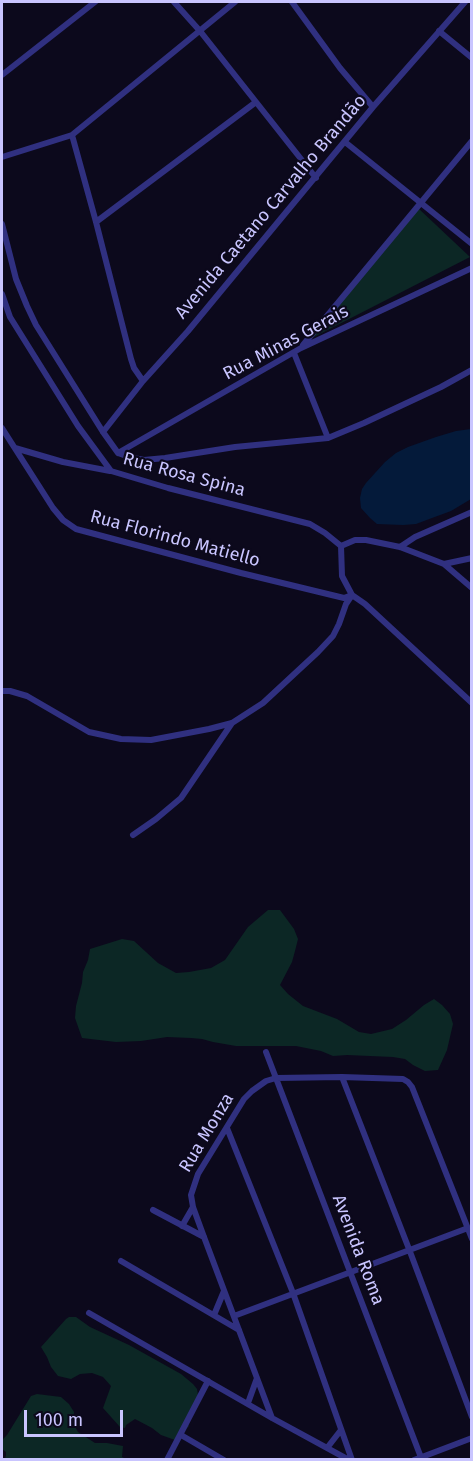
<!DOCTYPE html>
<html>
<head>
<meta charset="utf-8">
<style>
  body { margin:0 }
  #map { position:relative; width:473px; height:1461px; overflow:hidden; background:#0c091c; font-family:"Fira Sans",sans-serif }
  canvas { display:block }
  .frame { position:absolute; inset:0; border:3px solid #c9c5ff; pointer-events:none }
  .scale { position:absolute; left:24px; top:1410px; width:99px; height:27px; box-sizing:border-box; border:3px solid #c9c5ff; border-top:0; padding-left:8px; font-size:18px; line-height:21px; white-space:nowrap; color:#c9c5ff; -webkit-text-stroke:4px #0c091c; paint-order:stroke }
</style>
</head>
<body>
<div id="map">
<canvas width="473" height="1461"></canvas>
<div class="frame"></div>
<div class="scale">100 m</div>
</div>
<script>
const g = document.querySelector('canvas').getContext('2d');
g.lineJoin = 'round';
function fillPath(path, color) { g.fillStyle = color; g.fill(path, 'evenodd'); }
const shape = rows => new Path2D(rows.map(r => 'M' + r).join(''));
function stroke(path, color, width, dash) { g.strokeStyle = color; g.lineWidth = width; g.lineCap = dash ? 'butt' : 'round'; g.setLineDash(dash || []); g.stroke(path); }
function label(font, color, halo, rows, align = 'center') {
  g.font = font + ' "Fira Sans",sans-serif'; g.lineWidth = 4.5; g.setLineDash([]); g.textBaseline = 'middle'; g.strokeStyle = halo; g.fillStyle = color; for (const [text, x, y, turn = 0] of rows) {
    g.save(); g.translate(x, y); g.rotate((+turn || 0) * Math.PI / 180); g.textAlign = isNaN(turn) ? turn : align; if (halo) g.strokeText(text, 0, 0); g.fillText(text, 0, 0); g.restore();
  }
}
fillPath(shape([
  [418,208,470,257,312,338],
  [268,910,280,910,294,929,298,939,295,951,292,962,280,985,288,994,303,1006,337,1019,359,1032,371,1034,392,1029,406,1020,424,1005,434,999,442,1005,450,1014,453,1024,447,1050,438,1070,425,1071,413,1065,405,1059,393,1057,347,1055,333,1056,321,1051,296,1046,236,1046,213,1042,202,1039,191,1038,167,1037,141,1041,116,1042,82,1038,75,1018,76,1006,82,983,83,972,88,960,90,949,122,939,134,941,158,963,176,973,189,972,211,968,225,960,248,927],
  [69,1317,76,1317,90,1327,129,1345,181,1374,193,1384,197,1389,198,1395,188,1425,189,1426,175,1440,161,1435,152,1428,135,1419,126,1425,125,1428,120,1427,103,1408,111,1386,103,1377,92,1373,80,1374,71,1379,58,1376,51,1367,47,1357,41,1347,66,1319],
  [37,1394,61,1397,69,1404,74,1412,73,1423,78,1432,95,1443,107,1443,123,1446,122,1457,126,1459,5,1459,6,1455,6,1452,2,1449,2,1440,7,1435,31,1396]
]), '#0c2725');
fillPath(shape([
  [471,429,471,499,451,511,432,518,416,524,403,525,377,524,370,518,361,508,360,498,362,489,366,483,385,462,396,453,408,447,436,437,456,431]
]), '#041a3a');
stroke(shape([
  [174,2,200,31,316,178],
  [292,2,340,68,373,107],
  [439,31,472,58],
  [2,75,95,2],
  [72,135,96,222,131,359,134,368,143,381],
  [345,142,472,244],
  [2,157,72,135,235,2],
  [96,222,256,102],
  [2,224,16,279,27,306,36,325,103,432,118,453,129,457,144,460,165,458,235,447,328,438,364,423,441,387,472,370],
  [2,294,10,317,78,426,111,471,168,488,310,524,325,533,341,546],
  [303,345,472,141],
  [294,353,328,438],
  [2,428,53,508,63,520,76,529,241,573,344,598,352,595],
  [103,432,143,381,188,331,373,107,465,2],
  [15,448,63,462,110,471],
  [118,453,301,348,472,268],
  [341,546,342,576,352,595,365,604,472,703],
  [341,546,355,540,366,540,400,547,444,564,472,588],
  [400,547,415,537,472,512],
  [444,564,472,558],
  [2,691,10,691,27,696,89,732,121,739,151,740,209,729,232,723,263,703,318,652,333,636,339,624,346,604,352,595],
  [133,835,156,819,181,798,232,723],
  [266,1052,422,1460],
  [342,1077,409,1249,472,1417],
  [227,1128,293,1293,352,1460],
  [153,1210,204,1237],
  [182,1226,193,1207],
  [121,1261,239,1330],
  [89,1313,272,1418,349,1460],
  [214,1315,224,1291],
  [234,1316,468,1228],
  [248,1403,257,1378],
  [272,1418,204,1237,193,1207,191,1195,198,1174,244,1099,252,1091,266,1081,276,1078,342,1077,403,1079,408,1082,412,1087,472,1239],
  [181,1435,224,1460],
  [327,1448,341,1430],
  [167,1460,208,1381],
  [414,1460,472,1438]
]), '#303080', 6);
label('18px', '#c9c5ff', '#0c091c', [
  ["Avenida Caetano Carvalho Brandão",271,207,-50],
  ["Rua Minas Gerais",286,343,-28],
  ["Rua Rosa Spina",184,475,15],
  ["Rua Florindo Matiello",175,539,15],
  ["Rua Monza",207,1133,-59],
  ["Avenida Roma",358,1250,69]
]);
</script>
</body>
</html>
